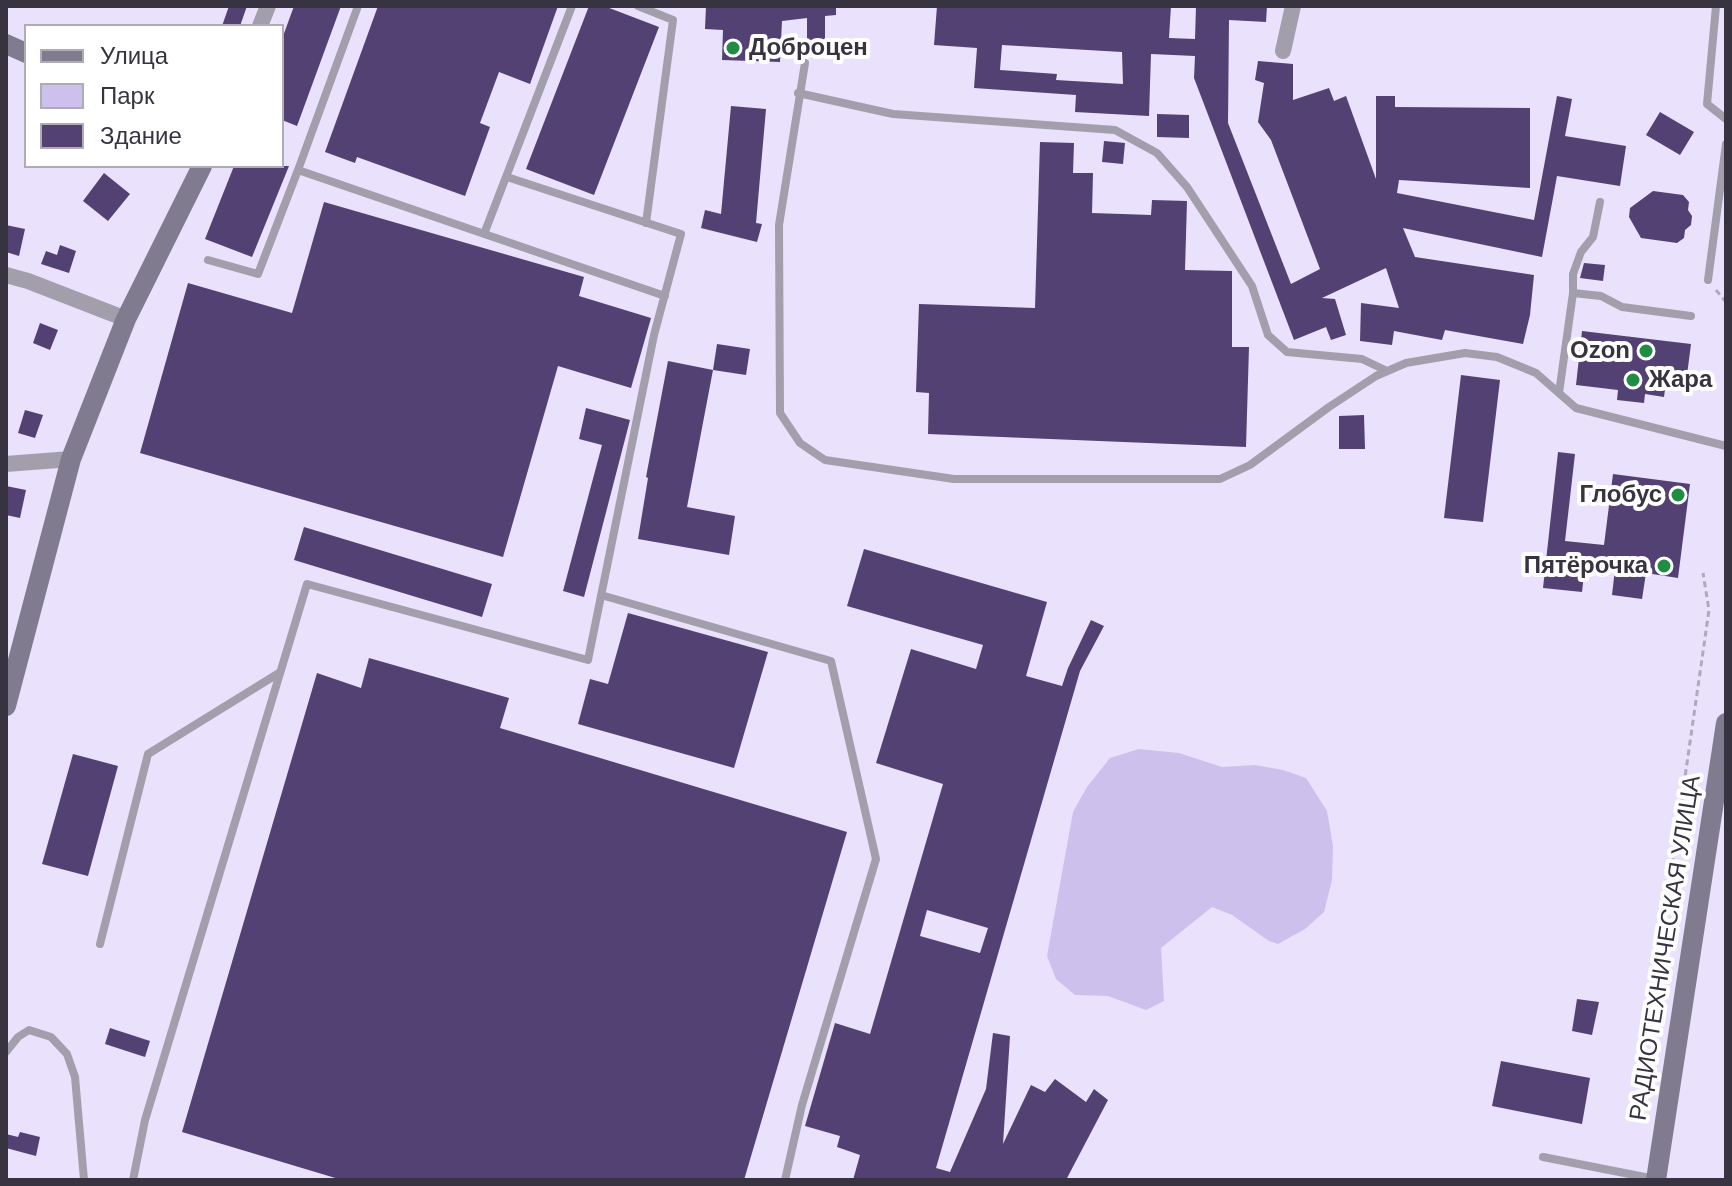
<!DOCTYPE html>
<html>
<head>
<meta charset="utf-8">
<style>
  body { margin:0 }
  #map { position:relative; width:1732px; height:1186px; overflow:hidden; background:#eae1fc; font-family:Helvetica,sans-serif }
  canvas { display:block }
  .frame { position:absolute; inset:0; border:8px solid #373340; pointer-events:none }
  .legend { position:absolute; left:24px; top:24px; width:260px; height:144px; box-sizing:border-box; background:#fff; border:2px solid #afadb3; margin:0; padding:10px 14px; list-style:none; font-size:24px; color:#373340 }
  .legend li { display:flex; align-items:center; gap:16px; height:40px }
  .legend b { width:40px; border:2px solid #afadb3 }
</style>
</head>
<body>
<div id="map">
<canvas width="1732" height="1186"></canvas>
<div class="frame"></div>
<ul class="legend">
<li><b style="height:10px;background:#817b8f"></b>Улица</li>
<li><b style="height:22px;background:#cec0ed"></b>Парк</li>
<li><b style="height:22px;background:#524172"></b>Здание</li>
</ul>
</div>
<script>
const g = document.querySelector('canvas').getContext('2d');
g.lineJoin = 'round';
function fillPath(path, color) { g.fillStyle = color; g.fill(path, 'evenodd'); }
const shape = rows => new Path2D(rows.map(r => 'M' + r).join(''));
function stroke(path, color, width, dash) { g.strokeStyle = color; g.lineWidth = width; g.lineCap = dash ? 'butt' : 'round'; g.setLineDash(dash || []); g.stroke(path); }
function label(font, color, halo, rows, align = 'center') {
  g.font = font + ' Helvetica,sans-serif'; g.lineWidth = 8; g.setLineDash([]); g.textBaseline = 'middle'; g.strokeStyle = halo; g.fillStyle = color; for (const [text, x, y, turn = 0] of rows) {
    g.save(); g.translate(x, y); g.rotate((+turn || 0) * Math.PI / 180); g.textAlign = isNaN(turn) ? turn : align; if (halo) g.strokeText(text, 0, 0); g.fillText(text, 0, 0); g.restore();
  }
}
fillPath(shape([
  [1139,749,1179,753,1222,767,1255,765,1283,770,1306,778,1327,811,1333,846,1332,880,1324,912,1305,929,1278,944,1269,941,1232,915,1212,907,1161,948,1164,1001,1146,1010,1108,996,1075,995,1056,979,1047,956,1073,812,1087,787,1110,758]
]), '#cec0ed');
fillPath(shape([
  [229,6,247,6,240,26,222,26],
  [294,6,341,6,297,126,282,120,282,39],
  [378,6,558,6,530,84,499,72,480,123,490,127,465,196,357,157,355,163,325,152],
  [589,6,604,6,659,27,594,195,526,169],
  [706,6,836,6,836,15,825,16,825,43,807,43,807,18,782,21,780,62,722,60,723,30,705,29],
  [937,6,1171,6,1169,38,1195,39,1196,6,1267,6,1266,22,1229,20,1228,123,1291,284,1320,269,1271,140,1258,122,1264,83,1255,80,1258,61,1293,64,1293,100,1329,88,1334,101,1346,96,1376,179,1376,96,1395,96,1395,107,1530,108,1530,188,1399,180,1397,193,1534,220,1557,96,1572,99,1565,136,1626,146,1620,186,1557,176,1542,257,1403,228,1415,257,1534,275,1530,315,1523,344,1445,330,1442,340,1394,331,1392,345,1360,341,1361,303,1399,308,1386,268,1322,298,1335,299,1346,335,1331,340,1326,327,1294,340,1194,78,1195,56,1151,54,1149,116,1075,112,1076,95,974,88,977,48,934,45],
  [1002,45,1122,52,1123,84,1056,80,1057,74,1000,70],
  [731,106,766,109,756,223,762,224,757,242,701,228,705,210,721,214],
  [1660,112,1694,132,1680,155,1646,135],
  [1157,114,1189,115,1189,138,1157,137],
  [1104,141,1125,143,1123,164,1102,162],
  [1040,142,1074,143,1073,173,1093,173,1092,213,1151,215,1152,200,1187,201,1185,270,1232,271,1232,347,1249,347,1246,447,928,434,929,393,916,392,919,304,1035,308],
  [234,166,289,166,252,257,205,239],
  [104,173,130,194,108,221,83,201],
  [1653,191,1683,195,1689,202,1688,210,1692,216,1691,225,1685,230,1684,238,1677,243,1641,238,1629,217,1630,208],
  [324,202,584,277,579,296,651,318,631,388,558,366,503,557,140,453,188,283,292,313],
  [6,225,25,229,19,256,6,252],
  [60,245,76,251,69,273,41,264,46,251,57,255],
  [1584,263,1605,265,1603,281,1580,278],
  [40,323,58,330,50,350,33,343],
  [1582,331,1691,344,1687,375,1667,373,1664,397,1645,394,1644,403,1617,400,1618,390,1576,385],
  [717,344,750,349,746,375,713,370],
  [668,361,713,370,687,507,735,516,729,555,638,539,648,478,646,477],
  [1461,375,1500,380,1483,522,1444,518],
  [586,408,630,420,584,597,563,591,602,445,579,439],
  [25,410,43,415,35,438,18,433],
  [1364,415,1365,449,1339,449,1339,416],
  [1558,452,1575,454,1565,541,1604,545,1613,474,1690,484,1678,578,1646,573,1642,599,1612,595,1615,569,1585,565,1582,592,1543,588],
  [6,486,26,490,20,518,6,515],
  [304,527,492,584,482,617,294,560],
  [864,549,1047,602,1026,676,1062,686,1068,668,1091,620,1104,626,1080,671,936,1168,950,1172,986,1089,993,1033,1010,1036,1003,1144,1031,1085,1045,1092,1055,1079,1086,1102,1094,1089,1108,1100,1066,1180,853,1180,860,1155,837,1147,840,1136,805,1126,835,1023,870,1034,943,784,876,763,911,649,976,669,983,645,847,606],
  [927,910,988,928,980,953,920,936],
  [628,613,768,652,734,768,578,724,590,679,608,684],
  [369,658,509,698,500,728,847,832,744,1180,342,1180,182,1132,317,673,361,688],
  [73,754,118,766,88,876,42,864],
  [1577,999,1599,1002,1592,1035,1572,1031],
  [110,1028,150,1041,145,1057,105,1044],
  [1501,1061,1590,1078,1582,1124,1492,1106],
  [20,1132,40,1137,36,1156,6,1148,6,1134,18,1137]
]), '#524172');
stroke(shape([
  [1716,290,1726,302],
  [1654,993,1709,610,1703,573]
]), '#afa8be', 3, [6, 4]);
stroke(shape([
  [638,6,673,20,646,223],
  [1716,6,1707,104,1726,119],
  [805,63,779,225,780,413,800,443,825,460,954,479,1220,479,1250,465,1329,407,1376,376,1406,363,1465,353,1497,357,1536,373,1576,408,1726,446],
  [798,93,893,114,1115,130,1157,153,1187,187,1252,286,1268,335,1287,352,1362,359,1387,371],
  [298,170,358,6],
  [484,234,572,6],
  [208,260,258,274,298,170,665,296],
  [1708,280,1726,144],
  [1573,293,1601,296,1622,307,1691,316],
  [1559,393,1573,293,1573,274,1581,252,1593,237,1600,202],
  [601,595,831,661,876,859,802,1105,785,1180],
  [100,944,148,754,279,673],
  [6,1052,18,1037,29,1030,51,1037,67,1054,75,1077,84,1180],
  [1543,1157,1655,1179],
  [133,1180,145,1120,307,584,588,660,654,335,681,234,507,177]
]), '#a29eac', 8);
stroke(shape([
  [260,26,268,6],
  [1283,51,1293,6],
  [6,275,28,281,126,319],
  [6,464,71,459]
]), '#a29eac', 16);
stroke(shape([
  [6,44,26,53],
  [6,706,71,459,126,319,202,166],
  [1656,1180,1726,723]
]), '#817b8f', 20);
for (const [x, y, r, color] of [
  [733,48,8,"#218d44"],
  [1646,351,8,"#218d44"],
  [1633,380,8,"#218d44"],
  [1678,495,8,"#218d44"],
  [1664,566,8,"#218d44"]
]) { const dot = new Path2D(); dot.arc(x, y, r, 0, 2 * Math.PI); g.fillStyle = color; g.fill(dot); stroke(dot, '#fff', 3); }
label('bold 24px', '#373340', '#fff', [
  ["Доброцен",749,48,"left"],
  ["Ozon",1630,351],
  ["Жара",1649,380,"left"],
  ["Глобус",1662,495],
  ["Пятёрочка",1648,566]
], 'right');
label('24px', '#373340', '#fff', [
  ["РАДИОТЕХНИЧЕСКАЯ УЛИЦА",1666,948,-81]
]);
</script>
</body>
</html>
